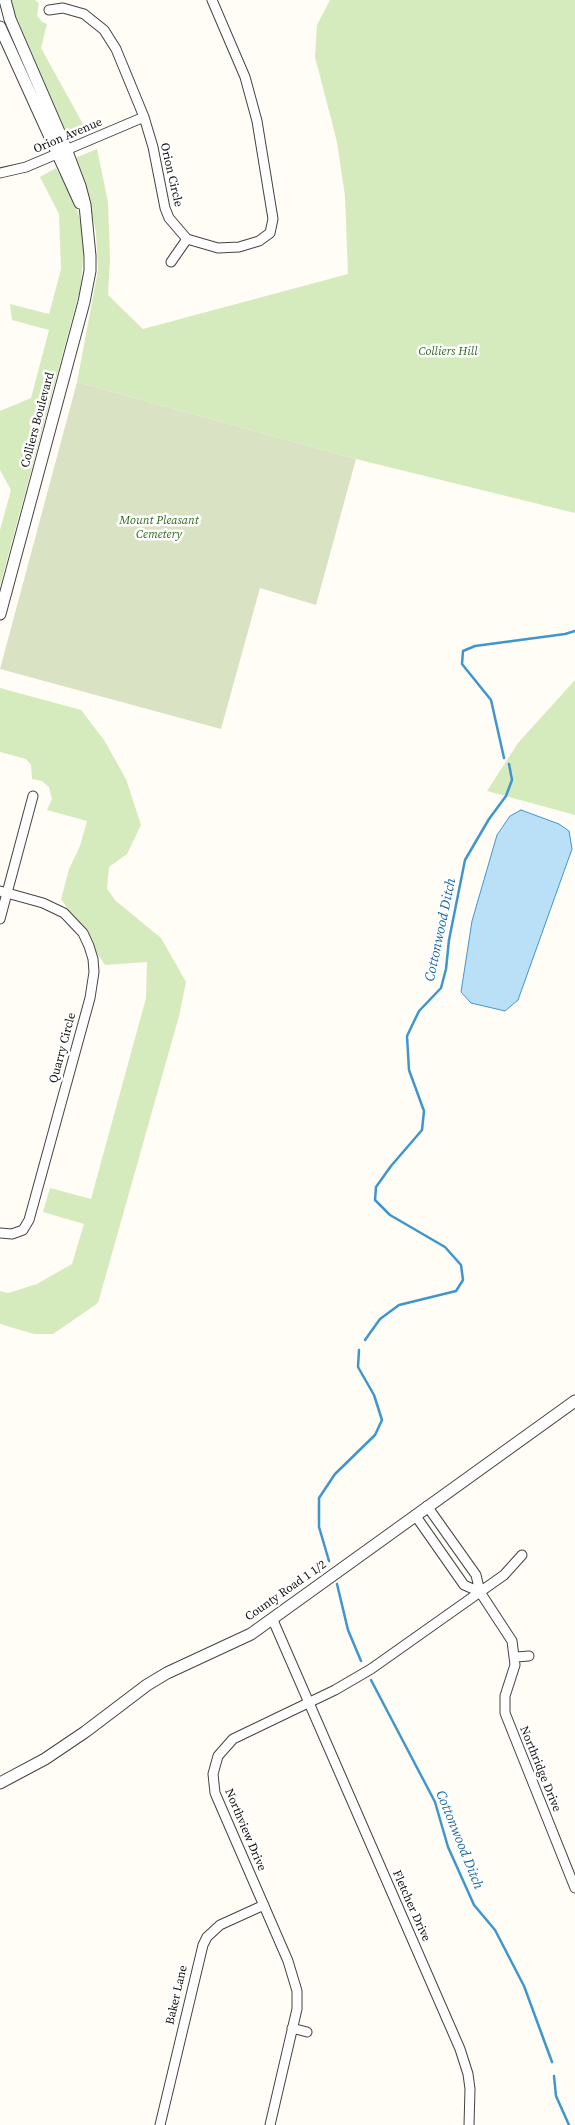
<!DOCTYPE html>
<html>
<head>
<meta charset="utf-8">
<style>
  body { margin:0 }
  canvas { display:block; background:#fffdf5 }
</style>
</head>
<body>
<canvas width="575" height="2125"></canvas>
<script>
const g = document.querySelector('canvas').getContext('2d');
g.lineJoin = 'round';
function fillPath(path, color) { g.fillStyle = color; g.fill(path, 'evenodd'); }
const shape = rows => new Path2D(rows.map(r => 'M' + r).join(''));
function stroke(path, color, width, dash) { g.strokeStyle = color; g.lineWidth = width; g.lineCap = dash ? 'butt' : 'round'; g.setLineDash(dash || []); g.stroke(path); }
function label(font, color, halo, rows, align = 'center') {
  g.font = font + ' "Source Serif 4",serif'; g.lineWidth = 5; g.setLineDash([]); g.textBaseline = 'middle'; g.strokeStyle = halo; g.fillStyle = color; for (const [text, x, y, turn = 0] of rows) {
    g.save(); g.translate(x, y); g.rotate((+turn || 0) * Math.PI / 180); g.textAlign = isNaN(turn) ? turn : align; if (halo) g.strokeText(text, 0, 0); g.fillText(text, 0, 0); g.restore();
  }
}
fillPath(shape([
  [9,0,35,0,39,3,37,15,42,22,47,24,41,48,88,133,73,139,66,136,20,34],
  [330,0,575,0,575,513,356,459,77,382,98,270,96,233,88,194,75,158,97,149,108,202,110,258,108,295,143,329,348,274,345,196,337,142,315,57,317,25],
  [56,168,75,202,81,224,84,244,81,286,0,586,0,530,11,490,0,470,0,411,31,398,49,330,12,320,10,304,49,314,61,269,59,214,40,177],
  [575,680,575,815,487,791,518,743],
  [0,688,81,710,104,740,126,779,141,825,127,854,109,867,107,889,116,901,161,938,186,982,179,1016,98,1303,53,1334,34,1334,0,1324,0,1291,8,1293,37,1284,72,1264,84,1224,43,1212,50,1188,91,1199,146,998,147,962,105,965,61,899,69,869,80,846,87,821,47,810,52,799,49,787,42,781,32,779,31,765,26,759,0,752]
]), '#d5ebbd');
fillPath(shape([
  [77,382,356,459,316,605,260,588,221,729,0,669]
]), '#d9e3c4');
const water = shape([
  [521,810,559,824,569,831,572,849,518,1000,505,1011,471,1003,461,992,472,921,497,835,510,816,521,810]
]);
fillPath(water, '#b9e0f7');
stroke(water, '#3f96cf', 1);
stroke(shape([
  [504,758,491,700,462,664,463,651,475,646,565,634,575,631],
  [365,1340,380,1319,399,1305,456,1291,463,1280,461,1265,445,1247,390,1215,375,1200,376,1187,391,1166,422,1130,424,1111,409,1070,407,1036,419,1011,441,988,446,969,449,940,465,860,489,819,506,796,512,780,509,764],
  [329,1561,319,1527,319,1498,335,1474,375,1435,382,1420,374,1395,358,1367,359,1350],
  [337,1584,348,1630,361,1661],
  [371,1680,435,1802,448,1847,474,1905,495,1930,524,1986,552,2062],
  [554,2076,556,2096,569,2125]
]), '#3f96cf', 2.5);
const minor = shape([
  [49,10,63,8,84,14,104,30,116,49,144,117,153,147,165,208,169,218,187,239,218,248,239,247,259,241,270,233,273,219,257,121,245,77,212,0],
  [0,173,26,167,144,117],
  [171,262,187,239],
  [0,891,43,903,64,913,83,933,89,946,93,959,94,972,90,998,29,1220,23,1230,12,1234,0,1233],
  [0,919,33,796],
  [427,1506,476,1575,480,1592,512,1641,515,1665,505,1696,505,1713,575,1888],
  [415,1515,464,1585,480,1592],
  [272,1618,460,2049,468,2074,470,2089,469,2125],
  [516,1657,529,1656],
  [292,2028,307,2032],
  [160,2125,203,1945,207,1937,220,1925,264,1905],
  [270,2125,297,2009,297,1991,288,1961,215,1793,213,1774,218,1756,233,1739,335,1690,371,1669,504,1575,522,1555]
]);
const tertiary = shape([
  [0,27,80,203],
  [0,614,84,302,90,271,90,256,85,205,80,186,63,141,10,19,5,0],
  [0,1783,45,1759,85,1732,147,1685,167,1673,251,1634,575,1401]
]);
stroke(minor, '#444', 11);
stroke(tertiary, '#444', 13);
stroke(minor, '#fff', 9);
stroke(tertiary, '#fff', 11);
label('12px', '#111', '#fff', [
  ["Orion Avenue",68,136,-23],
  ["Orion Circle",171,175,77],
  ["Colliers Boulevard",38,420,-75],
  ["Quarry Circle",63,1048,-75],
  ["County Road 1 1/2",286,1591,-35],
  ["Northridge Drive",540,1769,68],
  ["Northview Drive",245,1830,67],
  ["Fletcher Drive",411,1906,66],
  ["Baker Lane",177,1995,-77]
]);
label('italic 12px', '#2f6b1f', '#fff', [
  ["Colliers Hill",448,352],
  ["Mount Pleasant",159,521],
  ["Cemetery",159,535]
]);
label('italic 14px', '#1768a6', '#fff', [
  ["Cottonwood Ditch",441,930,-78],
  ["Cottonwood Ditch",459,1840,68]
]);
</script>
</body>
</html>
